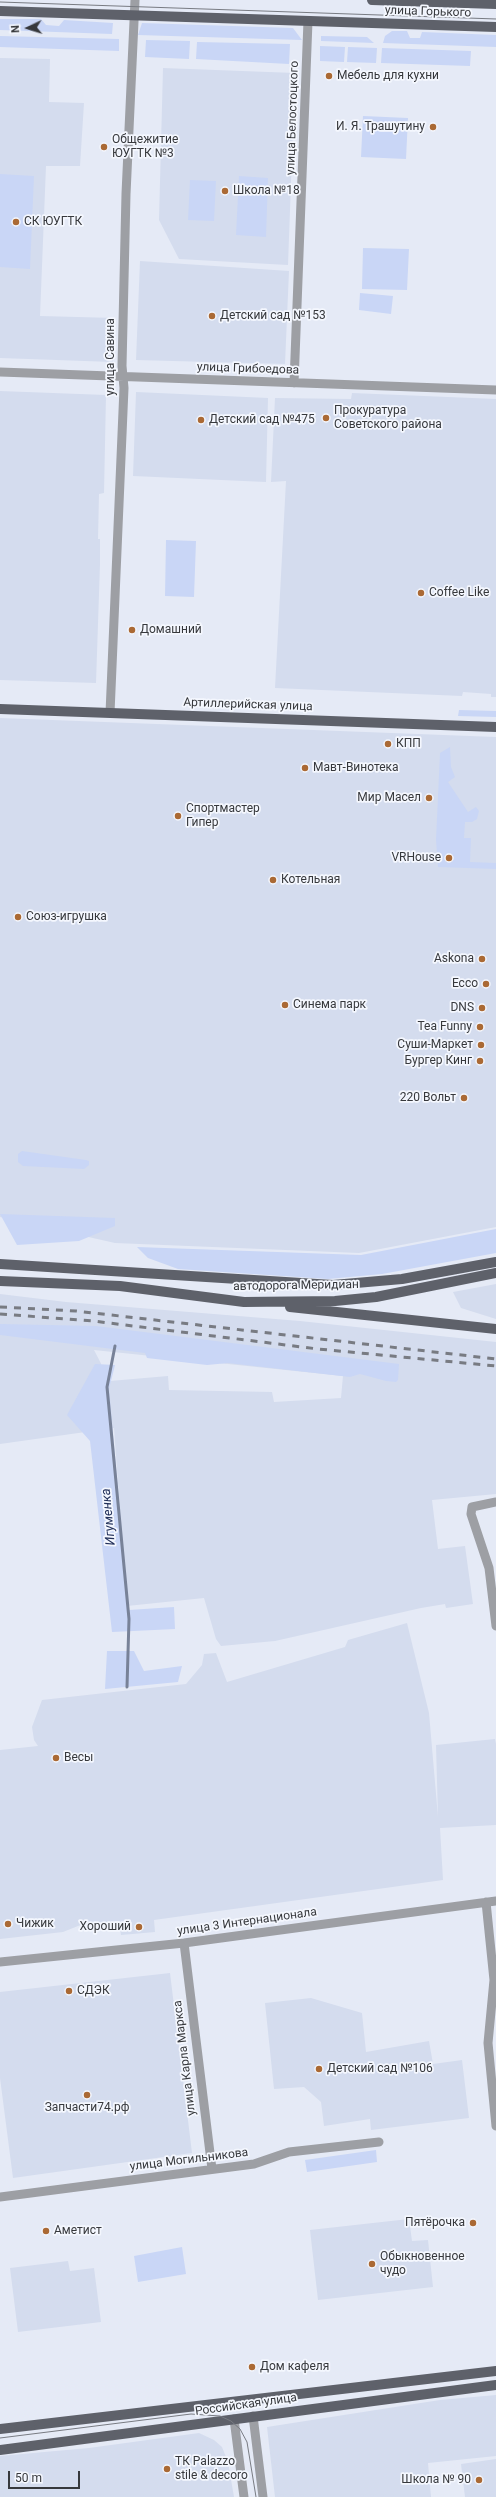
<!DOCTYPE html>
<html>
<head>
<meta charset="utf-8">
<style>
  body { margin:0 }
  #map { position:relative; width:496px; height:2497px; overflow:hidden; background:#e5eaf6; font-family:Roboto,sans-serif }
  canvas { display:block }
  .north { position:absolute; left:8px; top:8px; width:40px; height:40px; -webkit-text-stroke:3px #f4f7fe; paint-order:stroke; rotate:266deg; font-size:11px; font-weight:700; line-height:16px; text-align:center; color:#36383c }
  .north::after { content:''; display:block; margin:auto; width:14px; height:18px; background:#36383c; clip-path:polygon(50% 0,100% 100%,50% 72%,0 100%) }
  .scale { position:absolute; left:8px; top:2471px; width:72px; height:18px; box-sizing:border-box; border:2px solid #36383c; border-top:0; padding-left:5px; font-size:12px; line-height:14px; white-space:nowrap; color:#36383c; -webkit-text-stroke:3px #f4f7fe; paint-order:stroke }
</style>
</head>
<body>
<div id="map">
<canvas width="496" height="2497"></canvas>
<div class="north">N</div>
<div class="scale">50 m</div>
</div>
<script>
const g = document.querySelector('canvas').getContext('2d');
g.lineJoin = 'round';
function fillPath(path, color) { g.fillStyle = color; g.fill(path, 'evenodd'); }
const shape = rows => new Path2D(rows.map(r => 'M' + r).join(''));
function stroke(path, color, width, dash) { g.strokeStyle = color; g.lineWidth = width; g.lineCap = dash ? 'butt' : 'round'; g.setLineDash(dash || []); g.stroke(path); }
function label(font, color, halo, rows, align = 'center') {
  g.font = font + ' Roboto,sans-serif'; g.lineWidth = 3.5; g.setLineDash([]); g.textBaseline = 'middle'; g.strokeStyle = halo; g.fillStyle = color; for (const [text, x, y, turn = 0] of rows) {
    g.save(); g.translate(x, y); g.rotate((+turn || 0) * Math.PI / 180); g.textAlign = isNaN(turn) ? turn : align; if (halo) g.strokeText(text, 0, 0); g.fillText(text, 0, 0); g.restore();
  }
}
fillPath(shape([
  [0,58,50,59,49,102,84,103,80,166,46,166,40,316,115,318,113,362,0,358],
  [163,68,295,73,288,265,179,259,159,220],
  [140,261,289,271,285,364,136,360],
  [0,391,106,395,104,493,99,494,98,539,100,539,100,564,96,683,0,680],
  [136,392,268,398,266,482,133,476],
  [352,393,496,399,496,697,491,697,491,694,463,692,462,696,275,688,286,481,271,482,275,398,351,399],
  [0,718,496,737,496,1227,359,1253,115,1243,0,1217],
  [496,1284,496,1319,461,1308,453,1292],
  [0,1294,66,1302,300,1321,496,1342,496,1494,432,1500,438,1549,465,1546,473,1604,446,1608,445,1604,421,1608,275,1641,221,1646,216,1639,204,1598,127,1606,114,1428,0,1444],
  [94,1350,343,1376,341,1398,274,1402,272,1392,169,1390,168,1376,110,1381],
  [407,1623,429,1713,438,1817,436,1745,495,1739,496,1744,496,1825,440,1828,443,1880,154,1920,155,1932,121,1935,119,1921,83,1924,63,1932,0,1939,0,1750,38,1746,34,1740,32,1727,42,1700,186,1684,202,1665,204,1654,216,1653,227,1682,345,1647,348,1640],
  [170,1973,192,2153,13,2178,0,2078,0,1992],
  [311,1998,362,2013,366,2052,429,2041,433,2064,462,2060,469,2118,371,2130,370,2119,324,2126,321,2102,304,2087,274,2089,265,2003],
  [409,2219,412,2241,428,2240,433,2287,318,2300,310,2230],
  [68,2261,70,2271,94,2268,101,2322,18,2332,10,2268],
  [496,2395,496,2456,428,2463,431,2497,275,2497,267,2427,440,2400],
  [199,2433,214,2440,222,2447,228,2462,234,2497,0,2497,0,2456,89,2448],
  [496,2459,496,2497,465,2497,461,2464]
]), '#d4dcee');
fillPath(shape([
  [0,19,41,19,46,25,59,26,64,20,113,23,112,34,0,30],
  [142,23,293,28,302,40,138,35],
  [392,31,407,31,410,38,420,38,422,32,496,35,496,47,383,43,385,36],
  [0,36,119,39,119,51,0,47],
  [321,36,367,37,374,43,321,41],
  [146,40,190,41,189,59,145,57],
  [197,42,290,44,289,64,196,59],
  [320,46,345,47,344,62,320,61],
  [348,47,377,48,376,63,347,62],
  [382,48,471,51,470,66,381,63],
  [363,116,408,118,406,159,361,157],
  [0,174,34,176,30,269,0,267],
  [239,176,268,178,266,237,236,235],
  [190,180,216,181,214,221,188,220],
  [363,248,409,249,407,290,362,289],
  [360,293,393,296,391,314,359,310],
  [166,540,196,541,194,597,165,596],
  [459,710,496,711,496,717,458,716],
  [450,747,451,767,455,777,448,782,468,812,476,807,479,811,477,819,472,822,465,822,464,838,471,838,470,862,496,863,496,869,438,867,436,840,440,753],
  [22,1151,86,1160,89,1161,89,1165,84,1169,23,1166,18,1162,18,1154],
  [0,1214,115,1218,115,1226,79,1241,17,1245],
  [496,1229,496,1253,382,1274,328,1279,178,1269,148,1258,137,1247,361,1255],
  [0,1324,96,1326,399,1364,398,1380,396,1382,386,1381,360,1374,350,1377,228,1363,207,1365,147,1358,145,1353,0,1335],
  [95,1364,115,1365,109,1389,129,1610,174,1607,175,1629,112,1632,90,1441,67,1415],
  [107,1651,134,1651,144,1671,182,1666,178,1682,105,1689],
  [376,2150,377,2162,307,2172,305,2160],
  [182,2247,186,2274,138,2282,134,2256]
]), '#c9d6f6');
stroke(shape([
  [115,1346,107,1387,129,1619,127,1687]
]), '#788298', 3);
stroke(shape([
  [0,372,496,390],
  [294,383,308,21],
  [110,713,124,388,122,366,126,194,135,0],
  [496,1502,472,1507,471,1514,489,1568,496,1626],
  [486,1902,494,1980,488,2043,496,2126],
  [184,1943,212,2169],
  [0,1962,184,1943,496,1901],
  [0,2197,254,2164,289,2152,379,2142],
  [253,2416,263,2497],
  [234,2419,244,2497]
]), '#9d9fa4', 9);
stroke(shape([
  [372,0,496,4],
  [0,11,496,27],
  [0,709,496,727],
  [0,1264,333,1285,402,1279,496,1262],
  [0,1281,120,1286,244,1302,335,1301,376,1297,496,1273],
  [290,1307,496,1329],
  [0,2429,496,2371],
  [0,2450,496,2385]
]), '#5e616a', 10);
stroke(shape([
  [0,2,496,19],
  [0,2438,191,2414,220,2416,231,2421,240,2429,247,2442,256,2497]
]), '#787b82', 1);
stroke(shape([
  [0,1307,76,1311,496,1359],
  [0,1314,93,1321,318,1349,496,1366]
]), '#787b82', 3, [7, 7]);
for (const [x, y, r, color] of [
  [329,76,4,"#aa6934"],
  [433,127,4,"#aa6934"],
  [104,147,4,"#aa6934"],
  [225,191,4,"#aa6934"],
  [16,222,4,"#aa6934"],
  [212,316,4,"#aa6934"],
  [326,418,4,"#aa6934"],
  [201,420,4,"#aa6934"],
  [421,593,4,"#aa6934"],
  [132,630,4,"#aa6934"],
  [388,744,4,"#aa6934"],
  [305,768,4,"#aa6934"],
  [429,798,4,"#aa6934"],
  [178,816,4,"#aa6934"],
  [449,858,4,"#aa6934"],
  [273,880,4,"#aa6934"],
  [18,917,4,"#aa6934"],
  [482,959,4,"#aa6934"],
  [486,984,4,"#aa6934"],
  [285,1005,4,"#aa6934"],
  [482,1008,4,"#aa6934"],
  [480,1027,4,"#aa6934"],
  [481,1045,4,"#aa6934"],
  [480,1061,4,"#aa6934"],
  [464,1098,4,"#aa6934"],
  [56,1758,4,"#aa6934"],
  [8,1924,4,"#aa6934"],
  [139,1927,4,"#aa6934"],
  [69,1991,4,"#aa6934"],
  [319,2069,4,"#aa6934"],
  [87,2095,4,"#aa6934"],
  [473,2223,4,"#aa6934"],
  [46,2231,4,"#aa6934"],
  [372,2264,4,"#aa6934"],
  [252,2367,4,"#aa6934"],
  [167,2469,4,"#aa6934"],
  [479,2480,4,"#aa6934"]
]) { const dot = new Path2D(); dot.arc(x, y, r, 0, 2 * Math.PI); g.fillStyle = color; g.fill(dot); stroke(dot, '#f4f7fe', 1.5); }
label('12px', '#36383c', '#f4f7fe', [
  ["улица Горького",428,12,2],
  ["улица Белостоцкого",293,118,-88],
  ["улица Савина",111,357,-90],
  ["улица Грибоедова",248,369,2],
  ["Артиллерийская улица",248,705,2],
  ["автодорога Меридиан",296,1286,-1],
  ["улица 3 Интернационала",247,1922,-8],
  ["улица Карла Маркса",185,2058,-97],
  ["улица Могильникова",189,2160,-7],
  ["Российская улица",246,2405,-8]
]);
label('12px', '#36383c', '#f4f7fe', [
  ["Мебель для кухни",337,76],
  ["И. Я. Трашутину",425,127,"right"],
  ["Общежитие",112,140],
  ["ЮУГТК №3",112,154],
  ["Школа №18",233,191],
  ["СК ЮУГТК",24,222],
  ["Детский сад №153",220,316],
  ["Прокуратура",334,411],
  ["Советского района",334,425],
  ["Детский сад №475",209,420],
  ["Coffee Like",429,593],
  ["Домашний",140,630],
  ["КПП",396,744],
  ["Мавт-Винотека",313,768],
  ["Мир Масел",421,798,"right"],
  ["Спортмастер",186,809],
  ["Гипер",186,823],
  ["VRHouse",441,858,"right"],
  ["Котельная",281,880],
  ["Союз-игрушка",26,917],
  ["Askona",474,959,"right"],
  ["Ecco",478,984,"right"],
  ["Синема парк",293,1005],
  ["DNS",474,1008,"right"],
  ["Tea Funny",472,1027,"right"],
  ["Суши-Маркет",473,1045,"right"],
  ["Бургер Кинг",472,1061,"right"],
  ["220 Вольт",456,1098,"right"],
  ["Весы",64,1758],
  ["Чижик",16,1924],
  ["Хороший",131,1927,"right"],
  ["СДЭК",77,1991],
  ["Детский сад №106",327,2069],
  ["Запчасти74.рф",87,2108,"center"],
  ["Пятёрочка",465,2223,"right"],
  ["Аметист",54,2231],
  ["Обыкновенное",380,2257],
  ["чудо",380,2271],
  ["Дом кафеля",260,2367],
  ["ТК Palazzo",175,2462],
  ["stile & decoro",175,2476],
  ["Школа № 90",471,2480,"right"]
], 'left');
label('italic 13px', '#22305a', '#f4f7fe', [
  ["Игуменка",109,1517,-95]
]);
</script>
</body>
</html>
